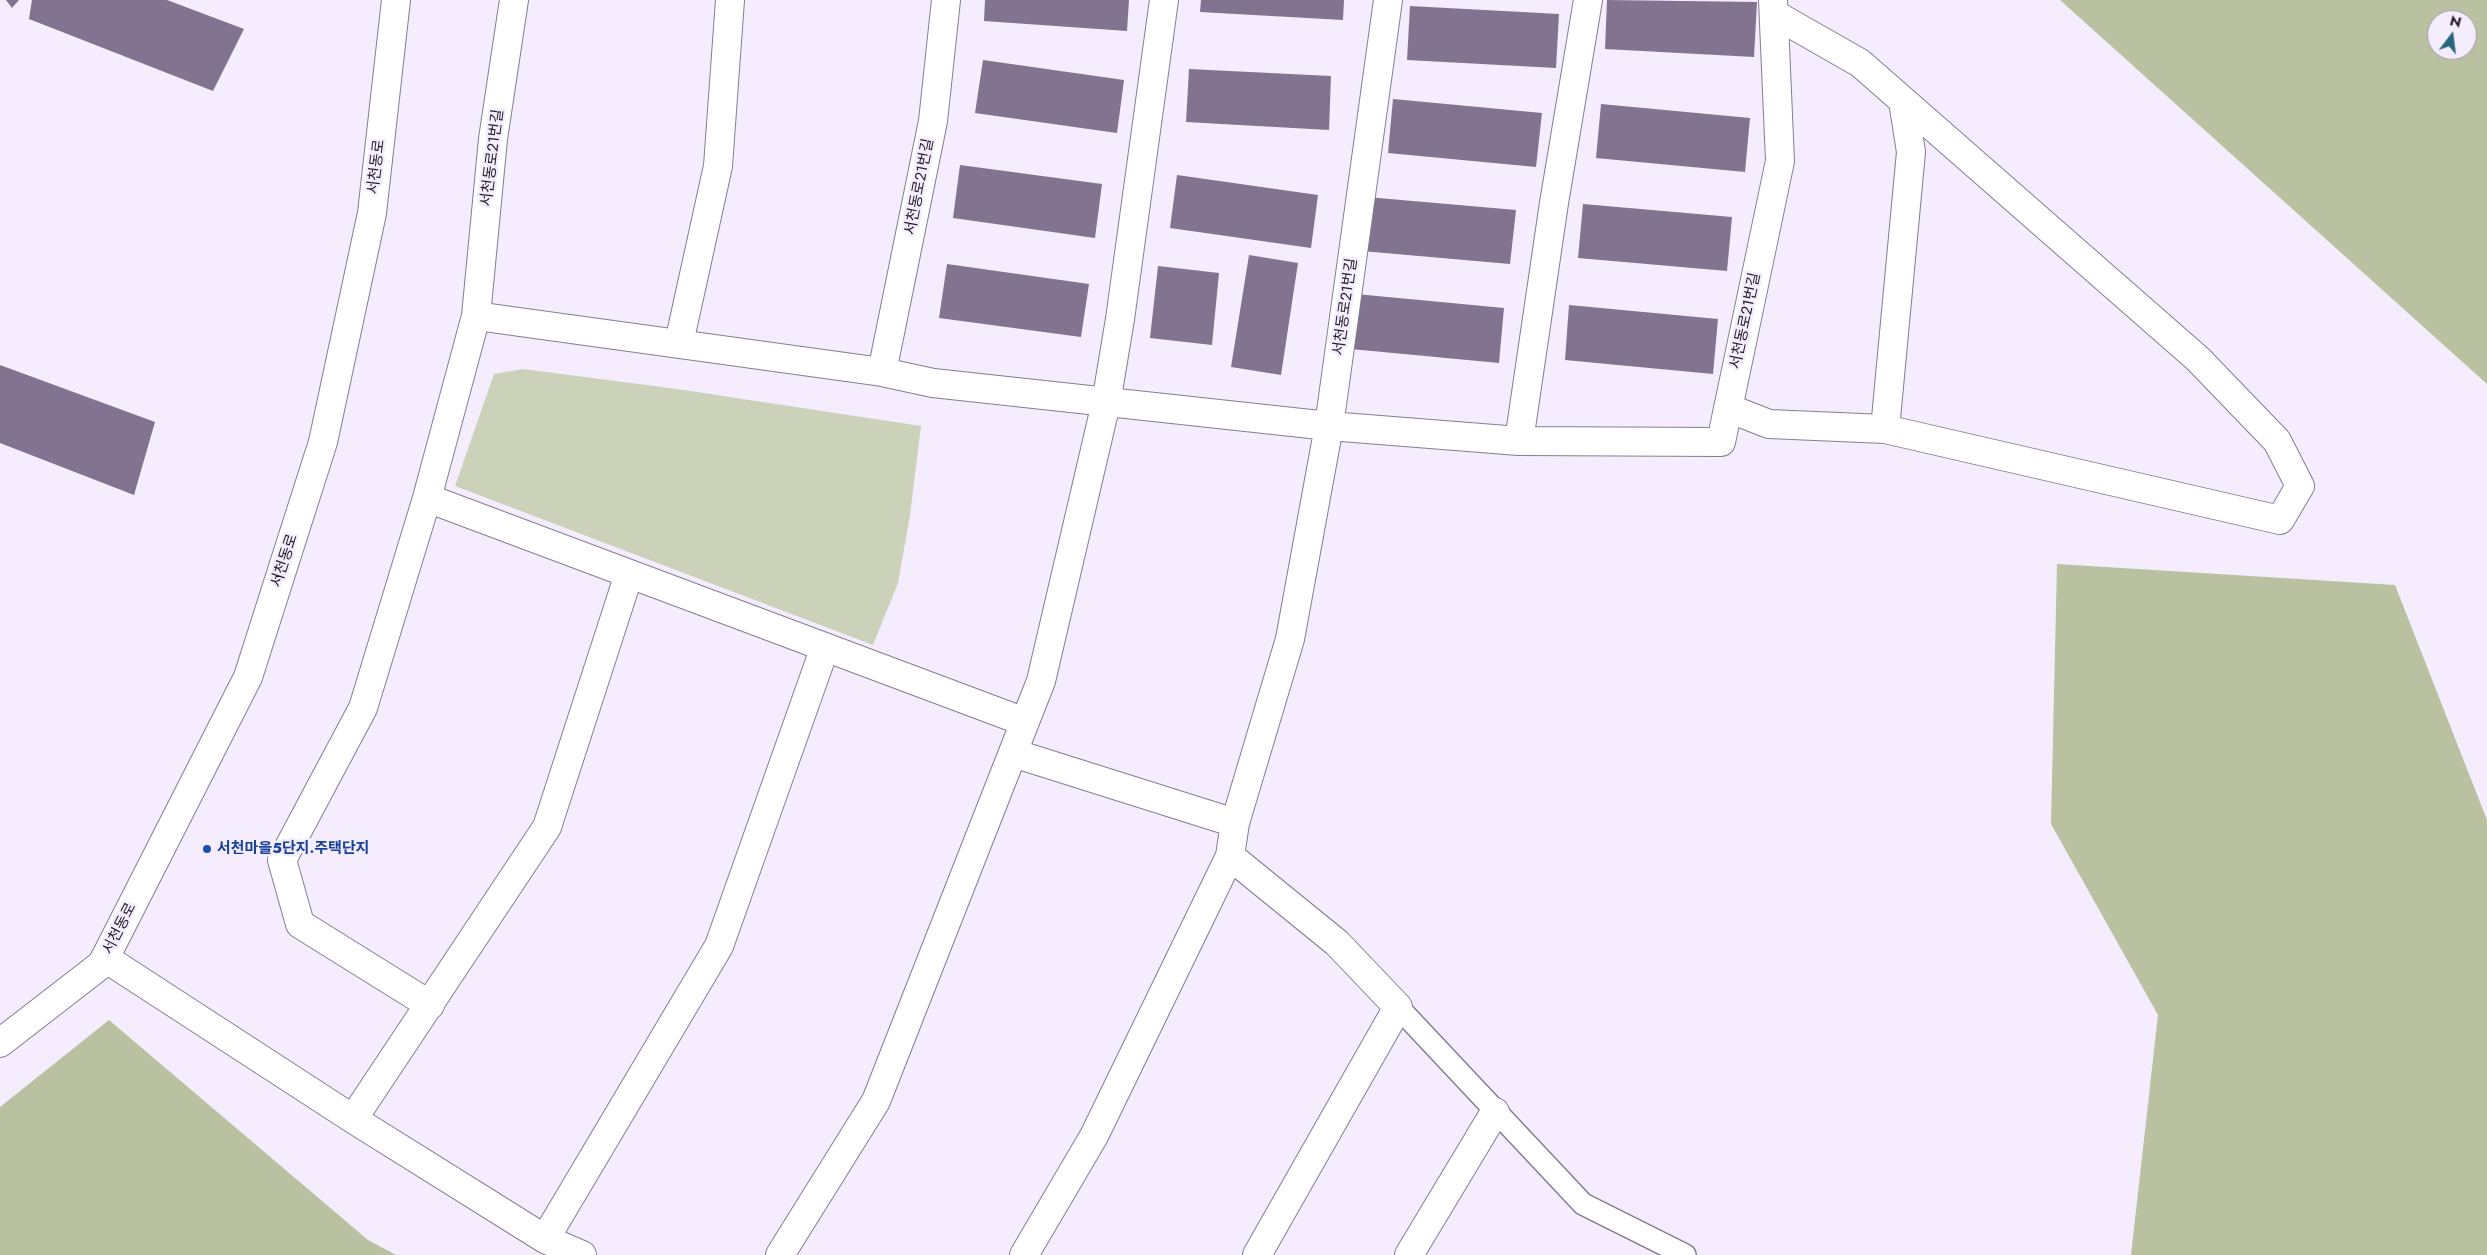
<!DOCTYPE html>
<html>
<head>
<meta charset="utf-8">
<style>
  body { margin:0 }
  #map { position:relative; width:2487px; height:1255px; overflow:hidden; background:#f5ecfe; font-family:Jost,sans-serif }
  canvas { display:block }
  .north { position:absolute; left:2427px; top:10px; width:50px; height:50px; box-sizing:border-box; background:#f5ecfe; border:1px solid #a099a7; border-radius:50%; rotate:15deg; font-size:14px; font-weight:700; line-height:20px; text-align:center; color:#211c25 }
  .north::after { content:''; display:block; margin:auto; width:18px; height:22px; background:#29677d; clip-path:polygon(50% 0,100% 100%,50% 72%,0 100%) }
</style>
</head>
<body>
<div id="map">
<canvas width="2487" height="1255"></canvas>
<div class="north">N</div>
</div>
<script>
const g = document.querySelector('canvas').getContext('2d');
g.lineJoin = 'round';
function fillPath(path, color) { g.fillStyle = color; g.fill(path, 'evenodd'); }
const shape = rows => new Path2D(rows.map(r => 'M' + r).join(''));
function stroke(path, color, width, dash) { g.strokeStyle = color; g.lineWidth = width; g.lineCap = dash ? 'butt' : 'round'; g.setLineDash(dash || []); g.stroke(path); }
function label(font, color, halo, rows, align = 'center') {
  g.font = font + ' Jost,"Noto Sans KR",sans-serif'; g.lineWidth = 5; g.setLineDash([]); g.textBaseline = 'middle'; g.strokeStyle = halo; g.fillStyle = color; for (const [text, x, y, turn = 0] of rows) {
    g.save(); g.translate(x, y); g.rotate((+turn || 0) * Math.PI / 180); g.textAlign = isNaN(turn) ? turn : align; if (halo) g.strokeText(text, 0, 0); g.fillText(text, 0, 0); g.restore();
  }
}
fillPath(shape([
  [523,369,677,389,921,426,910,515,898,583,873,645,455,486,494,374]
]), '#ccd2ba');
fillPath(shape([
  [2060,0,2487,0,2487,384],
  [2437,20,2467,20,2467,50,2437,50],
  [2057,564,2395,585,2487,820,2487,1255,2131,1255,2158,1015,2051,824],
  [109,1020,368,1240,396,1255,0,1255,0,1107]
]), '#b9c1a1');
fillPath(shape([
  [6,0,19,0,12,8],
  [32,0,167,0,244,29,213,91,29,19],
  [985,0,1129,0,1127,31,984,21],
  [1201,0,1344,0,1343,20,1200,12],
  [1607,0,1757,2,1754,57,1605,49],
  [1410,6,1559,14,1556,68,1407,60],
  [983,60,1124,80,1117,133,975,113],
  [1189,69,1331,76,1329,130,1186,122],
  [1393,99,1542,113,1536,167,1388,153],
  [1601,104,1750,118,1745,172,1596,158],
  [960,165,1102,184,1095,238,953,218],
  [1177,175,1318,195,1311,248,1170,228],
  [1367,197,1516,210,1510,264,1362,251],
  [1583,204,1732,217,1727,271,1578,258],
  [1249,255,1298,263,1281,375,1231,367],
  [947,264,1089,284,1081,337,939,318],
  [1158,266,1219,273,1212,345,1150,338],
  [1356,294,1504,308,1499,363,1351,349],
  [1569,305,1718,319,1713,374,1565,360],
  [0,365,155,422,134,495,0,443]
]), '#827490');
const service = shape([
  [1398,1007,1583,1204,1685,1255]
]);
const minor = shape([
  [476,316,882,372,933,383,1329,426,1519,441,1721,442,1780,161,1773,0],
  [679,343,718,166,730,0],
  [882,372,933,121,946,0],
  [1728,408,1769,424,1885,429,2280,520,2300,486,2277,441,2198,359,1860,63,1774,14],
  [1885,429,1911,152,1903,101],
  [1519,441,1554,203,1588,0],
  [427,498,1025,722],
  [1013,753,1235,823],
  [1230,856,1337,943,1398,1007,1257,1255],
  [105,958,353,1119,545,1239,582,1255],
  [430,1005,300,924,282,860,363,708,427,498,476,316,493,139,514,0],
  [353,1119,547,827,629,574],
  [545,1239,719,946,825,647],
  [780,1255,876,1101,1041,681,1106,403,1120,319,1164,0],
  [1024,1255,1094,1136,1230,856,1235,823,1290,639,1329,426,1388,0],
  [1409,1255,1495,1112]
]);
const tertiary = shape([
  [0,1043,102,964,248,677,323,442,372,213,396,0]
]);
stroke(service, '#877c91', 24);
stroke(minor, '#877c91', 30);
stroke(tertiary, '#877c91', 30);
stroke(service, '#fff', 21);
stroke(minor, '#fff', 28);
stroke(tertiary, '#fff', 28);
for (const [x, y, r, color] of [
  [207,849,5,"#1a4fb4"]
]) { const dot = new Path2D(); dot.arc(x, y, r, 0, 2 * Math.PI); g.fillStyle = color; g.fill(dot); stroke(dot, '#f5ecfe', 2); }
label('15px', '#211c25', '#f5ecfe', [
  ["서천동로21번길",493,158,-83],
  ["서천동로",377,167,-83],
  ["서천동로21번길",920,187,-79],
  ["서천동로21번길",1346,307,-82],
  ["서천동로21번길",1746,321,-78],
  ["서천동로",285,561,-72],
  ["서천동로",120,929,-63]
]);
label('bold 15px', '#164399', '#f5ecfe', [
  ["서천마을5단지.주택단지",217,849]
], 'left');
</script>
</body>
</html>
